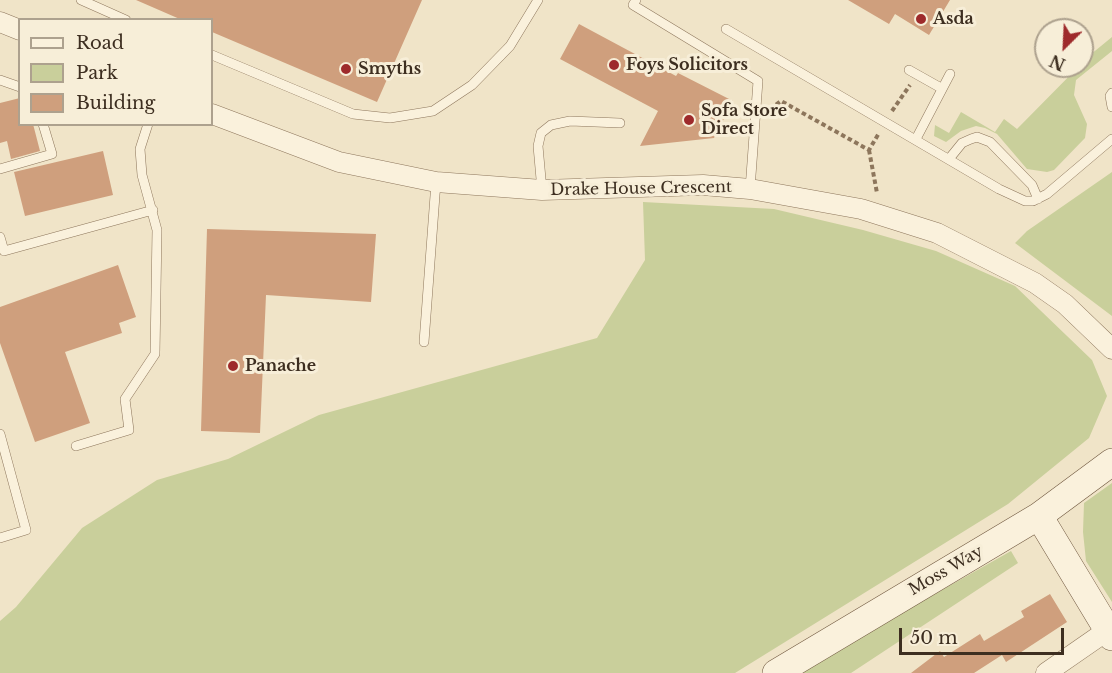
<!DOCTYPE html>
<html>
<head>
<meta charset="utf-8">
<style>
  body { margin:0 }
  #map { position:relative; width:1112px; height:673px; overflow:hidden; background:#f0e4c8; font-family:"Libre Baskerville",serif }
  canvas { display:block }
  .legend { position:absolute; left:18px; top:18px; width:195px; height:108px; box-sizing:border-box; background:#f7eed8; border:2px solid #ada18e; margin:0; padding:8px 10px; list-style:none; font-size:18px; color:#3d2e20 }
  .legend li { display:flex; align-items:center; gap:12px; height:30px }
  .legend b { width:30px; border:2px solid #ada18e }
  .north { position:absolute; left:1034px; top:18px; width:60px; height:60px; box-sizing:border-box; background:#f7eed8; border:2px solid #ada18e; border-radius:50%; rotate:204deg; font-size:16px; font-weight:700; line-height:24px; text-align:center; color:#3d2e20 }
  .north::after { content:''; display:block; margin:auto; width:21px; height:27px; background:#9e2a2b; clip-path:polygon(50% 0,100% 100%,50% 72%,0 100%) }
  .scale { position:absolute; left:899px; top:628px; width:165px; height:27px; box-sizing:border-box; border:3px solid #3d2e20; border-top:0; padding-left:8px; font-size:18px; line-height:21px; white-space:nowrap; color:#3d2e20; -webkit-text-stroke:4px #f7eed8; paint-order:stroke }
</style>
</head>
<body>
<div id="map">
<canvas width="1112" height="673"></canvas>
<ul class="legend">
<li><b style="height:8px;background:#faf1dc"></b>Road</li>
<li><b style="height:16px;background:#c9cf9b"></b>Park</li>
<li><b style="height:16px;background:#cf9f7d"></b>Building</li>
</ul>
<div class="north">N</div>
<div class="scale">50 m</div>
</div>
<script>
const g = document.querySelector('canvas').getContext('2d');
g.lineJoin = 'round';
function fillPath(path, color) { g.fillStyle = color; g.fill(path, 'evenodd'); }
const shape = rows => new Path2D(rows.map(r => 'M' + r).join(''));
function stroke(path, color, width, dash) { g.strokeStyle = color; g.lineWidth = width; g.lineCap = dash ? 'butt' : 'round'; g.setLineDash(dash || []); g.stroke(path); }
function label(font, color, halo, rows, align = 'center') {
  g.font = font + ' "Libre Baskerville",serif'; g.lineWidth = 6; g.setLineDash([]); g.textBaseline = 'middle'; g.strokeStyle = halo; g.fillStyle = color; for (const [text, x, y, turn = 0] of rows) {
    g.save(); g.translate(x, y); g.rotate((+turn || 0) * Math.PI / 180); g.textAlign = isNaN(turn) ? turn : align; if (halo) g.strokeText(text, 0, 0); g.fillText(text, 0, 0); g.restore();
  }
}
fillPath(shape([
  [1112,37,1112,51,1076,80,1074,95,1087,124,1085,138,1054,170,1047,172,1027,169,997,134,985,128,976,126,961,131,946,142,934,136,935,125,949,133,961,112,995,132,1004,119,1017,129,1090,55],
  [1112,172,1112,316,1015,243,1027,231],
  [643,202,774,209,863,230,936,251,1015,286,1092,360,1107,396,1089,438,1008,504,735,673,0,673,0,621,16,607,82,528,157,480,228,459,319,415,597,338,645,260],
  [1112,483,1112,602,1086,561,1083,532,1084,503],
  [1011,551,1018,563,851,673,795,673]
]), '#c9cf9b');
fillPath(shape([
  [136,0,422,0,377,102,212,32,212,20,182,20],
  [848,0,950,0,929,35,895,14,889,24],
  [579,24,676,76,678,73,733,101,714,138,640,146,658,111,560,59],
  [20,98,20,124,33,124,40,151,11,159,7,141,0,143,0,103],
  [103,151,113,195,25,216,14,172],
  [207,229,376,234,371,302,266,295,260,433,201,431],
  [118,265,136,317,119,323,122,333,65,352,90,423,35,442,0,343,0,307],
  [1050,594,1067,622,1006,662,1002,655,974,673,911,673,940,651,944,657,980,634,984,641,1024,617,1021,611]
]), '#cf9f7d');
const lane = shape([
  [81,0,126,20],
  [636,0,633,5,758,81,750,189],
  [726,29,999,189,1025,201,1033,201,1047,194,1112,139],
  [212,55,353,114,390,118,433,111,472,85,510,46,538,0],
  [909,70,941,88],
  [0,80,20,87],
  [1112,93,1110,96,1112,107],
  [916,139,950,74],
  [949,159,962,143,971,139,977,137,990,142,1032,185,1038,199],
  [0,169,52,154,43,124],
  [542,190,538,146,541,133,551,125,570,121,620,123],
  [0,237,4,251,153,210],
  [424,342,436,182],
  [0,434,26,530,0,538],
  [76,446,129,430,125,399,155,354,157,230,142,175,140,149,148,124]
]);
const street = shape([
  [0,22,20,30],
  [212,114,339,162,436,182,542,190,703,185,750,189,861,209,937,233,1035,283,1065,304,1112,349],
  [1046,673,1108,630]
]);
const secondary = shape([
  [1039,516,1112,637],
  [776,673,1039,516,1112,462]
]);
stroke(lane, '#8d765c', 10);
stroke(street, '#8d765c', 21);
stroke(secondary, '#6f573f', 28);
stroke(shape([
  [770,109,781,101,869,150,879,133],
  [892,111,910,85],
  [869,150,877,193]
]), '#8d765c', 4, [4.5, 3]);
stroke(lane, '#faf1dc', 9);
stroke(street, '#faf1dc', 20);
stroke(secondary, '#faf1dc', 27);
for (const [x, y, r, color] of [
  [921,19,6,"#9e2a2b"],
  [614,65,6,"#9e2a2b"],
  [346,69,6,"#9e2a2b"],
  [689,120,6,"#9e2a2b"],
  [233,366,6,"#9e2a2b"]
]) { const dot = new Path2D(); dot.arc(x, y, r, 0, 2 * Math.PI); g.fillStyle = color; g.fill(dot); stroke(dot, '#f7eed8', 2); }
label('bold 16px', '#3d2e20', '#f7eed8', [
  ["Asda",933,19],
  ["Foys Solicitors",626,65],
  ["Smyths",358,69],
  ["Sofa Store",701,111],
  ["Direct",701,129],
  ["Panache",245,366]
], 'left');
label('16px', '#3d2e20', '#f7eed8', [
  ["Drake House Crescent",641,189,-1],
  ["Moss Way",946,571,-30]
]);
</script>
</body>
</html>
